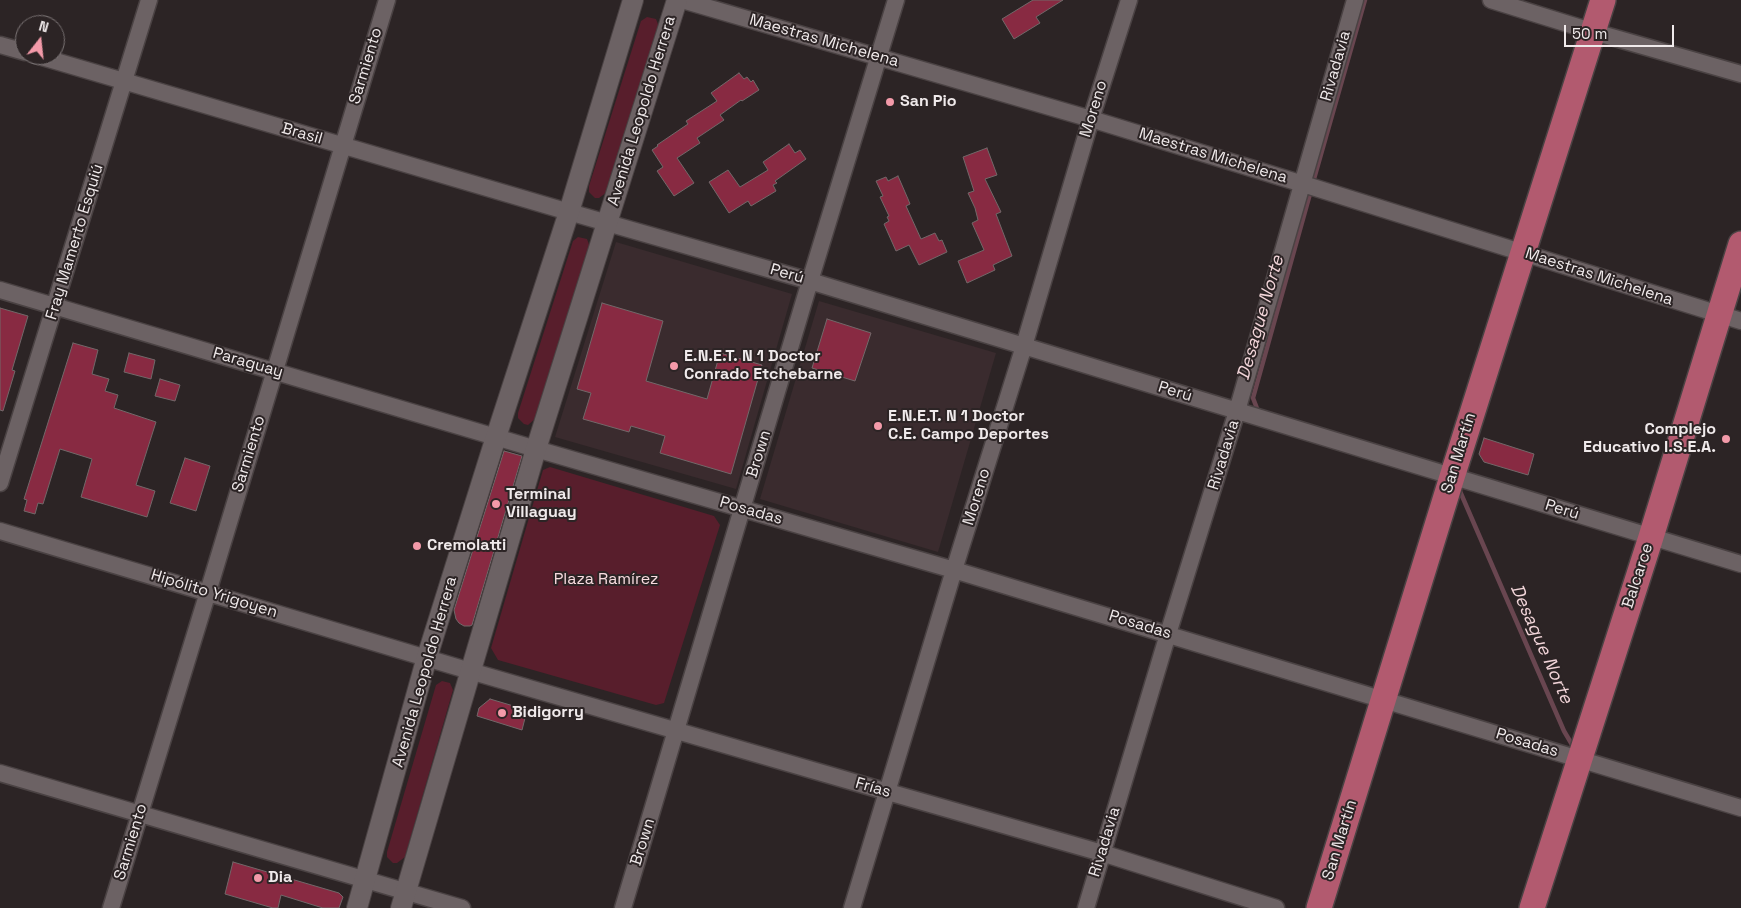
<!DOCTYPE html>
<html>
<head>
<meta charset="utf-8">
<style>
  body { margin:0 }
  #map { position:relative; width:1741px; height:908px; overflow:hidden; background:#2c2425; font-family:"Space Grotesk",sans-serif }
  canvas { display:block }
  .north { position:absolute; left:15px; top:15px; width:50px; height:50px; box-sizing:border-box; background:#2c2425; border:1px solid #7a7374; border-radius:50%; rotate:16deg; font-size:14px; font-weight:700; line-height:20px; text-align:center; color:#f0eaeb }
  .north::after { content:''; display:block; margin:auto; width:18px; height:22px; background:#f39aa9; clip-path:polygon(50% 0,100% 100%,50% 72%,0 100%) }
  .scale { position:absolute; left:1564px; top:25px; width:110px; height:22px; box-sizing:border-box; border:2px solid #f0eaeb; border-top:0; padding-left:6px; font-size:15px; line-height:18px; white-space:nowrap; color:#f0eaeb; -webkit-text-stroke:4px #2c2425; paint-order:stroke }
</style>
</head>
<body>
<div id="map">
<canvas width="1741" height="908"></canvas>
<div class="north">N</div>
<div class="scale">50 m</div>
</div>
<script>
const g = document.querySelector('canvas').getContext('2d');
g.lineJoin = 'round';
function fillPath(path, color) { g.fillStyle = color; g.fill(path, 'evenodd'); }
const shape = rows => new Path2D(rows.map(r => 'M' + r).join(''));
function stroke(path, color, width, dash) { g.strokeStyle = color; g.lineWidth = width; g.lineCap = dash ? 'butt' : 'round'; g.setLineDash(dash || []); g.stroke(path); }
function label(font, color, halo, rows, align = 'center') {
  g.font = font + ' "Space Grotesk",sans-serif'; g.lineWidth = 4; g.setLineDash([]); g.textBaseline = 'middle'; g.strokeStyle = halo; g.fillStyle = color; for (const [text, x, y, turn = 0] of rows) {
    g.save(); g.translate(x, y); g.rotate((+turn || 0) * Math.PI / 180); g.textAlign = isNaN(turn) ? turn : align; if (halo) g.strokeText(text, 0, 0); g.fillText(text, 0, 0); g.restore();
  }
}
fillPath(shape([
  [616,242,792,294,736,489,555,437],
  [819,301,996,353,938,552,760,499]
]), '#3a2b2e');
fillPath(shape([
  [647,17,656,19,659,27,607,192,599,198,595,198,589,192,589,186,641,21],
  [578,237,587,239,590,247,536,418,528,425,524,424,518,418,518,413,573,241],
  [550,467,714,516,720,525,664,703,656,705,498,660,491,648,543,470],
  [442,681,450,683,453,690,405,857,397,863,393,863,387,857,387,852,436,685]
]), '#581e2c');
stroke(shape([
  [1314,179,1365,0],
  [1258,411,1253,398,1310,194],
  [1459,489,1564,731,1574,748]
]), '#694650', 4.5);
const building = shape([
  [1033,0,1063,0,1036,17,1040,23,1014,39,1002,19,1033,0],
  [739,73,744,79,747,77,751,82,753,80,759,90,742,101,741,100,720,115,724,120,697,138,700,143,677,158,694,183,674,196,657,171,663,167,652,150,658,146,657,145,688,124,686,121,717,101,711,93,739,73],
  [789,144,795,153,800,150,806,159,775,181,777,183,773,185,776,191,751,206,748,201,729,213,709,182,728,170,740,187,768,170,763,162,789,144],
  [987,148,997,175,985,179,1001,212,996,214,1012,256,993,265,995,270,967,283,958,261,984,250,972,223,978,220,975,208,968,193,974,191,963,157,987,148],
  [898,176,908,199,910,204,906,206,921,239,935,233,939,241,942,240,947,252,919,265,909,245,896,251,884,224,889,221,887,217,889,216,880,197,883,196,876,181,886,177,888,181,898,176],
  [602,303,663,321,646,381,707,399,720,353,762,365,731,474,660,453,665,436,631,426,629,432,583,419,591,393,577,389,602,303],
  [0,308,28,316,12,370,15,371,3,411,0,410,0,308],
  [827,319,871,333,855,381,812,368,827,319],
  [73,343,98,350,92,374,109,379,105,391,118,395,114,408,156,422,136,485,155,491,147,517,81,497,92,459,60,449,43,504,38,503,35,514,24,511,27,500,24,499,73,343],
  [129,353,155,360,151,379,124,372,129,353],
  [160,379,180,385,175,401,155,396,160,379],
  [1484,438,1534,454,1528,475,1484,462,1479,454,1484,438],
  [504,451,522,456,472,625,470,626,464,626,459,623,456,619,454,610,504,451],
  [185,458,210,466,196,511,170,503,185,458],
  [490,699,527,710,522,730,477,716,479,708,490,699],
  [233,862,339,893,343,897,339,908,323,908,281,895,278,908,273,908,225,894,233,862]
]);
fillPath(building, '#882a42');
stroke(building, '#726869', 1);
const minor = shape([
  [682,0,1091,119,1303,184,1741,321],
  [1491,0,1594,32,1741,74],
  [0,45,25,52],
  [35,55,569,212,810,281,1741,564],
  [0,290,536,449,954,570,1741,808],
  [0,483,149,0],
  [0,531,470,671,888,792,1102,853,1276,908],
  [0,773,462,908],
  [111,908,208,592,387,0],
  [623,908,810,281,896,0],
  [852,908,954,570,1024,346,1091,119,1129,0],
  [1086,908,1168,634,1237,411,1355,0]
]);
const tertiary = shape([
  [357,908,427,657,496,437,569,212,633,0],
  [401,908,536,449,677,0]
]);
const primary = shape([
  [1319,908,1452,477,1603,0],
  [1532,908,1651,537,1741,244]
]);
stroke(minor, '#4a4243', 19);
stroke(tertiary, '#4a4243', 22);
stroke(primary, '#4a4243', 28);
stroke(minor, '#6c6264', 16);
stroke(tertiary, '#6c6264', 20);
stroke(primary, '#b25a6f', 25);
for (const [x, y, r, color] of [
  [890,102,5,"#f39aa9"],
  [674,366,5,"#f39aa9"],
  [878,426,5,"#f39aa9"],
  [1726,439,5,"#f39aa9"],
  [496,504,5,"#f39aa9"],
  [417,546,5,"#f39aa9"],
  [502,713,5,"#f39aa9"],
  [258,878,5,"#f39aa9"]
]) { const dot = new Path2D(); dot.arc(x, y, r, 0, 2 * Math.PI); g.fillStyle = color; g.fill(dot); stroke(dot, '#2c2425', 2); }
label('16px', '#f0eaeb', '#2c2425', [
  ["Maestras Michelena",824,41,16],
  ["Sarmiento",366,66,-73],
  ["Rivadavia",1336,66,-74],
  ["Moreno",1094,109,-73],
  ["Avenida Leopoldo Herrera",642,111,-73],
  ["Brasil",302,134,16],
  ["Maestras Michelena",1213,156,17],
  ["Fray Mamerto Esquiú",75,242,-73],
  ["Perú",787,274,16],
  ["Maestras Michelena",1599,277,18],
  ["Paraguay",248,363,16],
  ["Perú",1175,392,17],
  ["San Martín",1459,453,-73],
  ["Sarmiento",249,454,-73],
  ["Brown",759,454,-73],
  ["Rivadavia",1224,455,-73],
  ["Moreno",977,497,-73],
  ["Perú",1562,510,17],
  ["Posadas",751,511,16],
  ["Balcarce",1638,576,-72],
  ["Hipólito Yrigoyen",214,594,17],
  ["Posadas",1140,625,17],
  ["Avenida Leopoldo Herrera",425,672,-74],
  ["Posadas",1527,743,17],
  ["Frías",873,788,16],
  ["San Martín",1340,840,-73],
  ["Sarmiento",131,842,-73],
  ["Brown",643,842,-73],
  ["Rivadavia",1105,842,-73]
]);
label('bold 16px', '#f0eaeb', '#2c2425', [
  ["San Pio",900,102],
  ["E.N.E.T. N 1 Doctor",684,357],
  ["Conrado Etchebarne",684,375],
  ["E.N.E.T. N 1 Doctor",888,417],
  ["C.E. Campo Deportes",888,435],
  ["Complejo",1716,430,"right"],
  ["Educativo I.S.E.A.",1716,448,"right"],
  ["Terminal",506,495],
  ["Villaguay",506,513],
  ["Cremolatti",427,546],
  ["Bidigorry",512,713],
  ["Dia",268,878]
], 'left');
label('16px', '#f8dbdf', '#2c2425', [
  ["Plaza Ramírez",606,580]
]);
label('italic 18px', '#f2d5d9', '#2c2425', [
  ["Desague Norte",1261,318,-74],
  ["Desague Norte",1541,644,66]
]);
</script>
</body>
</html>
